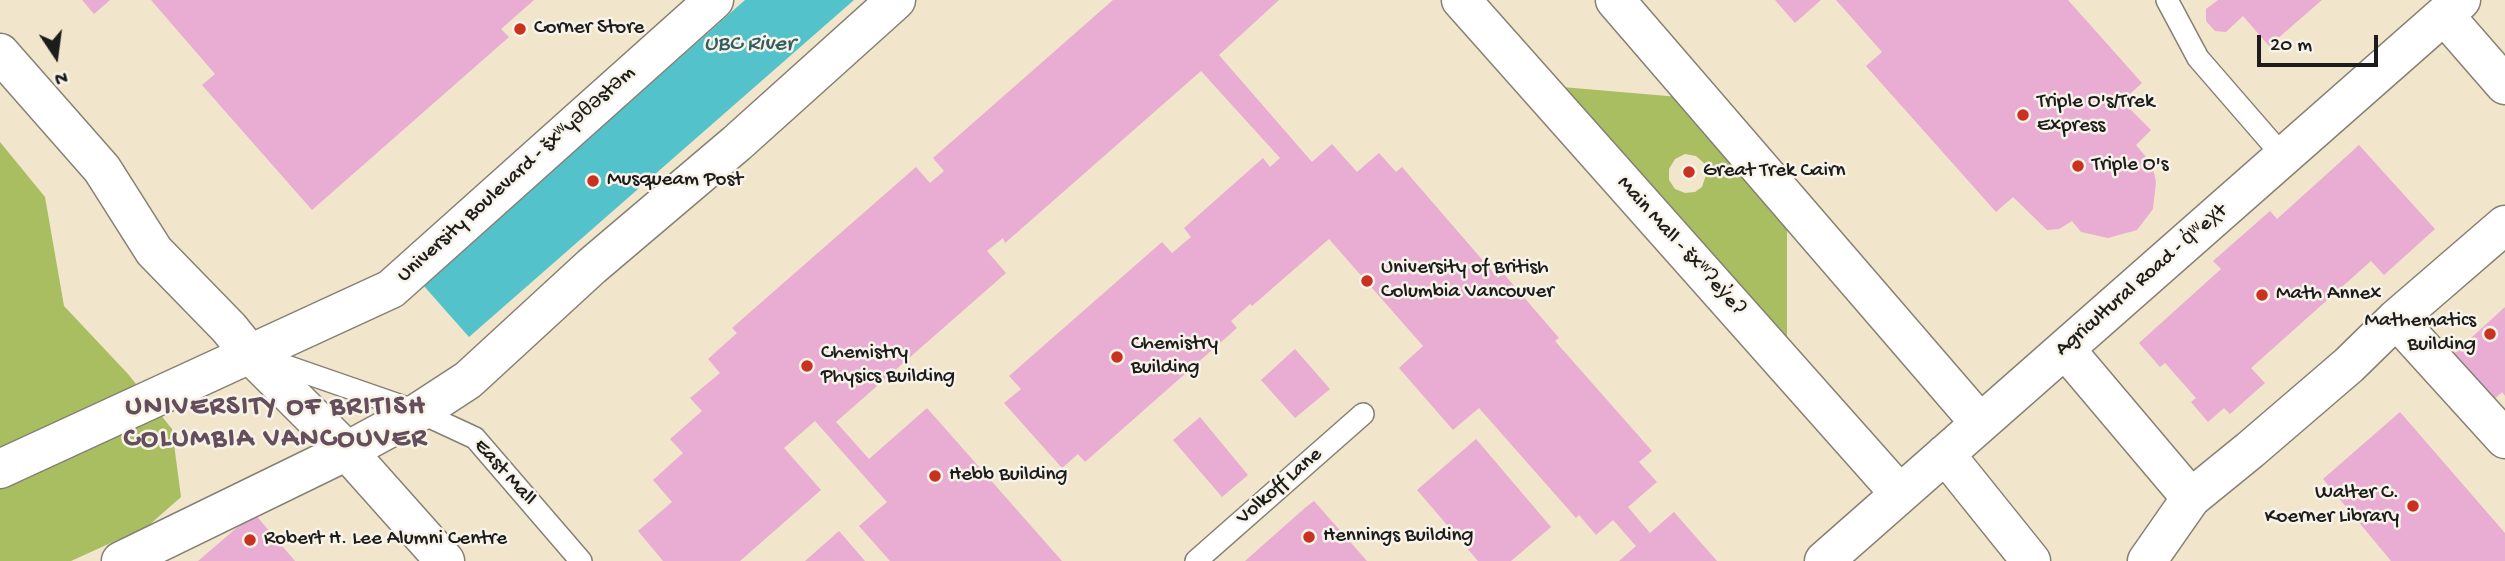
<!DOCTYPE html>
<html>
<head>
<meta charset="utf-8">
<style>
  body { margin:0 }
  #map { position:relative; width:2505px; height:561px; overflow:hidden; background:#f1e5cb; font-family:"Gochi Hand",sans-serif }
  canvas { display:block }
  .north { position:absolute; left:21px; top:21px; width:70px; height:70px; -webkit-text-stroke:5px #f7f3e8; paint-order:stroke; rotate:167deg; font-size:19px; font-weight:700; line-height:28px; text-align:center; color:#1c1c1c }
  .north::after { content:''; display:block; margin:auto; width:24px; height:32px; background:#1c1c1c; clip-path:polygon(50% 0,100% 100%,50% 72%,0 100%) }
  .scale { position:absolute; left:2257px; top:35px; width:121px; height:32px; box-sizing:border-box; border:4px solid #1c1c1c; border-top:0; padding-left:9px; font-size:21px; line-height:24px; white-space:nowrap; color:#1c1c1c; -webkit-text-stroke:5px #f7f3e8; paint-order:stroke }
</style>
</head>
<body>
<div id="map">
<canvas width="2505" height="561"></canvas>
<div class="north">N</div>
<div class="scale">20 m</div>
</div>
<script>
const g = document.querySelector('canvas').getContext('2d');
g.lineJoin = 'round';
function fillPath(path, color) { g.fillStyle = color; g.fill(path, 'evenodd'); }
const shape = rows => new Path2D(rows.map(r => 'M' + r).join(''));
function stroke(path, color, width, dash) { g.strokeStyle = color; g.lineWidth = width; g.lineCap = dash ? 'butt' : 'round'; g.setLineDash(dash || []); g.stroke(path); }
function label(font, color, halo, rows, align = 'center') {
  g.font = font + ' "Gochi Hand",sans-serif'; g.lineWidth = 5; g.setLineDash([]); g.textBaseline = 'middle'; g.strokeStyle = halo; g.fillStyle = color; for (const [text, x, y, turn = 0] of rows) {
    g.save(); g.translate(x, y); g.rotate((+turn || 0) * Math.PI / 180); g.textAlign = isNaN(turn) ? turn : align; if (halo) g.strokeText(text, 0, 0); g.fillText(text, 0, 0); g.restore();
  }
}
fillPath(shape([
  [1562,87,1679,97,1787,219,1787,343],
  [1685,154,1696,156,1705,164,1707,172,1702,187,1695,192,1685,193,1675,189,1669,180,1669,169,1675,159],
  [0,142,45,197,64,306,128,374,172,429,181,497,148,526,71,561,0,561]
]), '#a9bd61');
fillPath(shape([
  [745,0,854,0,469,337,423,285]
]), '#54c2cb');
fillPath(shape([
  [82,0,110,0,94,14],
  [151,0,534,0,501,29,509,37,312,210,202,85,215,74],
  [1113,0,1279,0,1219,55,1312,162,1332,144,1357,172,1379,153,1396,172,1402,167,1498,278,1503,273,1559,338,1555,341,1652,451,1639,462,1657,482,1628,507,1650,533,1674,512,1717,561,1619,561,1636,546,1613,520,1596,535,1579,515,1576,518,1479,408,1453,430,1399,368,1423,346,1329,239,1252,306,1250,304,1231,321,1237,328,1085,462,1078,454,1062,468,1004,403,1021,389,1009,376,1162,242,1172,253,1191,237,1184,228,1263,158,1270,167,1280,158,1201,71,1005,243,1003,238,987,251,1006,273,836,422,869,459,927,408,1062,561,890,561,859,526,887,502,815,421,784,448,821,490,740,561,663,561,638,531,672,502,653,480,683,453,670,439,702,411,690,398,720,373,708,359,737,333,732,328,916,167,930,183,944,171,933,158],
  [1775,0,1821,0,1795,23],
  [1836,0,2068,0,2142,83,2122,101,2151,130,2136,145,2152,164,2156,182,2153,209,2137,230,2108,238,2081,232,2072,221,2059,229,2047,230,2013,197,1996,212,1866,66,1882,52],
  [2218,0,2322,0,2269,46,2243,16,2226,32,2215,31,2206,21,2206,9],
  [2359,145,2435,229,2384,275,2371,261,2251,368,2265,383,2230,414,2224,408,2208,422,2191,402,2196,398,2165,363,2160,367,2139,343,2221,269,2213,261,2270,211,2277,219],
  [2505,307,2505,396,2502,392,2489,404,2449,358],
  [1295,349,1330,389,1295,418,1261,380],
  [2400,412,2505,533,2505,561,2391,561,2323,479],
  [1200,417,1248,475,1222,497,1173,440],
  [1476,439,1551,527,1511,561,1478,561,1417,490],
  [1314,501,1367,561,1245,561,1306,507],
  [254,513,295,561,198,561],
  [839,531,865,561,805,561]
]), '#e9acd3');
const lane = shape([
  [2167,0,2198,58,2283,156],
  [266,359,419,412,475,438,581,561],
  [1196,561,1363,414]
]);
const street = shape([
  [1461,0,1900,494],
  [1615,0,1980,423],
  [2444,15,2505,85],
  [0,53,102,169,154,251,229,328,250,354,347,451,445,561],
  [2396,319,2505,225],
  [2065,349,2191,498,2250,450,2349,365,2396,319,2505,439],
  [1945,454,2031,561],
  [0,469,391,289,714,0],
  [121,561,347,451,419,412,468,380,592,266,737,143,896,0],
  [1824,561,2461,0],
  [2147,561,2191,498]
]);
stroke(lane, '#868074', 24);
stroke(street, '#868074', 41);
stroke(lane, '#fff', 21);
stroke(street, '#fff', 38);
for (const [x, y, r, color] of [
  [520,29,7,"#c8321e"],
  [2023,115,7,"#c8321e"],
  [2078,166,7,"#c8321e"],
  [1689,172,7,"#c8321e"],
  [593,181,7,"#c8321e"],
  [1367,281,7,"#c8321e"],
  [2262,295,7,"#c8321e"],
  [2490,334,7,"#c8321e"],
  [1117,357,7,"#c8321e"],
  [807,366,7,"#c8321e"],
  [935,476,7,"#c8321e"],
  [2413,506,7,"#c8321e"],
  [1309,537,7,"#c8321e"],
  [250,540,7,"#c8321e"]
]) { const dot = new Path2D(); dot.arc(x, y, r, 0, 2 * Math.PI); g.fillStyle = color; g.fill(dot); stroke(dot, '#f7f3e8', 2.5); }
label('21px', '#1c1c1c', '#f7f3e8', [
  ["Corner Store",534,29],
  ["Triple O's/Trek",2037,103],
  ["Express",2037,127],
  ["Triple O's",2092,166],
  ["Great Trek Cairn",1703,172],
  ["Musqueam Post",607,181],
  ["University of British",1381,269],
  ["Columbia Vancouver",1381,293],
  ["Math Annex",2276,295],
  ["Mathematics",2476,322,"right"],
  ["Building",2476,346,"right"],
  ["Chemistry",1131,345],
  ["Building",1131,369],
  ["Chemistry",821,354],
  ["Physics Building",821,378],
  ["Hebb Building",949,476],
  ["Walter C.",2399,494,"right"],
  ["Koerner Library",2399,518,"right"],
  ["Hennings Building",1323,537],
  ["Robert H. Lee Alumni Centre",264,540]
], 'left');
label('21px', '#1c1c1c', '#f7f3e8', [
  ["University Boulevard - šxʷyəθəstəm",517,175,-42],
  ["Main Mall - šxʷʔey̓eʔ",1680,247,48],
  ["Agricultural Road - q̓ʷeχt",2142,281,-41],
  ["East Mall",504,473,48],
  ["Volkoff Lane",1280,487,-41]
]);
label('italic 23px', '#325e62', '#f7f3e8', [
  ["UBC River",749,45]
]);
g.letterSpacing = '2px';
label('bold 28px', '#644e5c', '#f7f3e8', [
  ["UNIVERSITY OF BRITISH",276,409],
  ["COLUMBIA VANCOUVER",276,441]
]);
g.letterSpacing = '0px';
</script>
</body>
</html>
